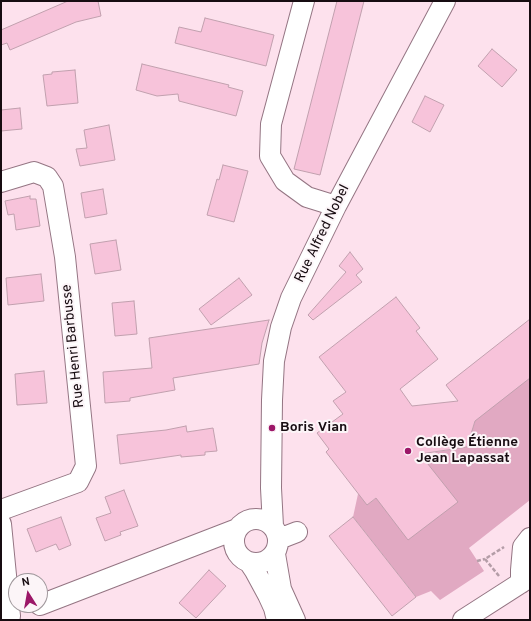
<!DOCTYPE html>
<html>
<head>
<meta charset="utf-8">
<style>
  body { margin:0 }
  #map { position:relative; width:531px; height:621px; overflow:hidden; background:#fde1ed; font-family:Overpass,sans-serif }
  canvas { display:block }
  .frame { position:absolute; inset:0; border:2px solid #170c11; pointer-events:none }
  .north { position:absolute; left:8px; top:573px; width:40px; height:40px; box-sizing:border-box; background:#fcf5f8; border:1px solid #a0989c; border-radius:50%; rotate:349deg; font-size:11px; font-weight:700; line-height:16px; text-align:center; color:#170c11 }
  .north::after { content:''; display:block; margin:auto; width:14px; height:18px; background:#9c1768; clip-path:polygon(50% 0,100% 100%,50% 72%,0 100%) }
</style>
</head>
<body>
<div id="map">
<canvas width="531" height="621"></canvas>
<div class="frame"></div>
<div class="north">N</div>
</div>
<script>
const g = document.querySelector('canvas').getContext('2d');
g.lineJoin = 'round';
function fillPath(path, color) { g.fillStyle = color; g.fill(path, 'evenodd'); }
const shape = rows => new Path2D(rows.map(r => 'M' + r).join(''));
function stroke(path, color, width, dash) { g.strokeStyle = color; g.lineWidth = width; g.lineCap = dash ? 'butt' : 'round'; g.setLineDash(dash || []); g.stroke(path); }
function label(font, color, halo, rows, align = 'center') {
  g.font = font + ' Overpass,sans-serif'; g.lineWidth = 4; g.setLineDash([]); g.textBaseline = 'middle'; g.strokeStyle = halo; g.fillStyle = color; for (const [text, x, y, turn = 0] of rows) {
    g.save(); g.translate(x, y); g.rotate((+turn || 0) * Math.PI / 180); g.textAlign = isNaN(turn) ? turn : align; if (halo) g.strokeText(text, 0, 0); g.fillText(text, 0, 0); g.restore();
  }
}
fillPath(shape([
  [530,378,530,500,469,548,484,571,440,600,431,591,416,597,353,517,358,494,362,491,371,502,436,452,467,447,478,411]
]), '#e1a9c2');
const building = shape([
  [68,1,98,1,101,16,76,22,10,50,7,43,1,45,1,30,68,1],
  [337,1,364,1,320,175,294,169,337,1],
  [205,18,274,35,266,66,175,43,179,27,201,32,205,18],
  [492,49,517,70,502,87,478,66,492,49],
  [142,64,229,85,228,87,243,91,236,116,179,101,178,94,157,96,136,90,142,64],
  [75,70,78,103,47,106,43,75,52,74,52,72,75,70],
  [425,96,444,105,430,132,412,122,425,96],
  [20,108,22,129,1,131,1,110,20,108],
  [109,125,115,160,80,166,76,149,87,148,84,130,109,125],
  [223,165,248,171,234,222,207,215,217,179,219,180,223,165],
  [103,189,107,214,85,218,81,193,103,189],
  [30,196,30,199,36,199,40,226,16,230,14,214,8,215,5,201,30,196],
  [116,240,121,270,95,274,90,244,116,240],
  [350,252,363,269,356,275,362,282,313,320,308,315,346,272,339,266,350,252],
  [41,274,44,301,8,305,6,278,41,274],
  [239,278,252,295,211,325,199,309,239,278],
  [396,297,420,328,416,331,438,359,400,389,412,406,458,401,446,385,530,319,530,378,475,421,467,447,420,454,458,502,408,540,376,498,367,505,326,452,329,449,317,433,343,414,333,401,346,392,319,357,396,297],
  [134,301,137,334,115,336,112,303,134,301],
  [269,320,262,343,259,364,173,378,175,390,130,398,130,401,105,403,103,372,152,368,149,338,269,320],
  [44,371,47,403,17,405,15,374,44,371],
  [186,426,187,432,213,428,217,451,205,452,205,455,181,457,181,455,120,464,117,435,166,430,186,426],
  [124,490,138,526,120,532,121,535,105,541,96,518,111,513,105,497,124,490],
  [61,517,71,545,59,550,56,544,36,552,27,529,61,517],
  [353,517,416,597,392,616,329,536,353,517],
  [209,570,226,586,196,618,179,603,209,570]
]);
fillPath(building, '#f7c3da');
stroke(building, '#c1a0ae', 1);
const minor = shape([
  [304,1,271,124,270,156,285,181,307,197,336,206],
  [1,182,34,172,47,177,53,186,65,257,86,466,78,482,1,510],
  '234 541a22 22 0 1 1 44 0a22 22 0 1 1-44 0Z',
  [1,524,10,616],
  [273,526,271,488,272,400,274,361,281,327,291,298,336,206,445,1],
  [279,539,297,532],
  [275,554,281,589,295,620],
  [249,562,255,571,268,595,274,608,277,620],
  [521,583,521,570,523,547,530,538],
  [40,605,237,529],
  [463,620,530,577]
]);
stroke(minor, '#947583', 22);
stroke(shape([
  [477,561,485,559],
  [499,576,485,559,504,547]
]), '#b49da7', 2.5, [4, 2]);
stroke(minor, '#fff', 20);
for (const [x, y, r, color] of [
  [272,428,4,"#9c1768"],
  [408,451,4,"#9c1768"]
]) { const dot = new Path2D(); dot.arc(x, y, r, 0, 2 * Math.PI); g.fillStyle = color; g.fill(dot); stroke(dot, '#fcf5f8', 1.5); }
label('14px', '#170c11', '#fcf5f8', [
  ["Rue Alfred Nobel",323,234,-64],
  ["Rue Henri Barbusse",74,346,-96]
]);
label('bold 14px', '#170c11', '#fcf5f8', [
  ["Boris Vian",280,428],
  ["Collège Étienne",416,443],
  ["Jean Lapassat",416,459]
], 'left');
</script>
</body>
</html>
